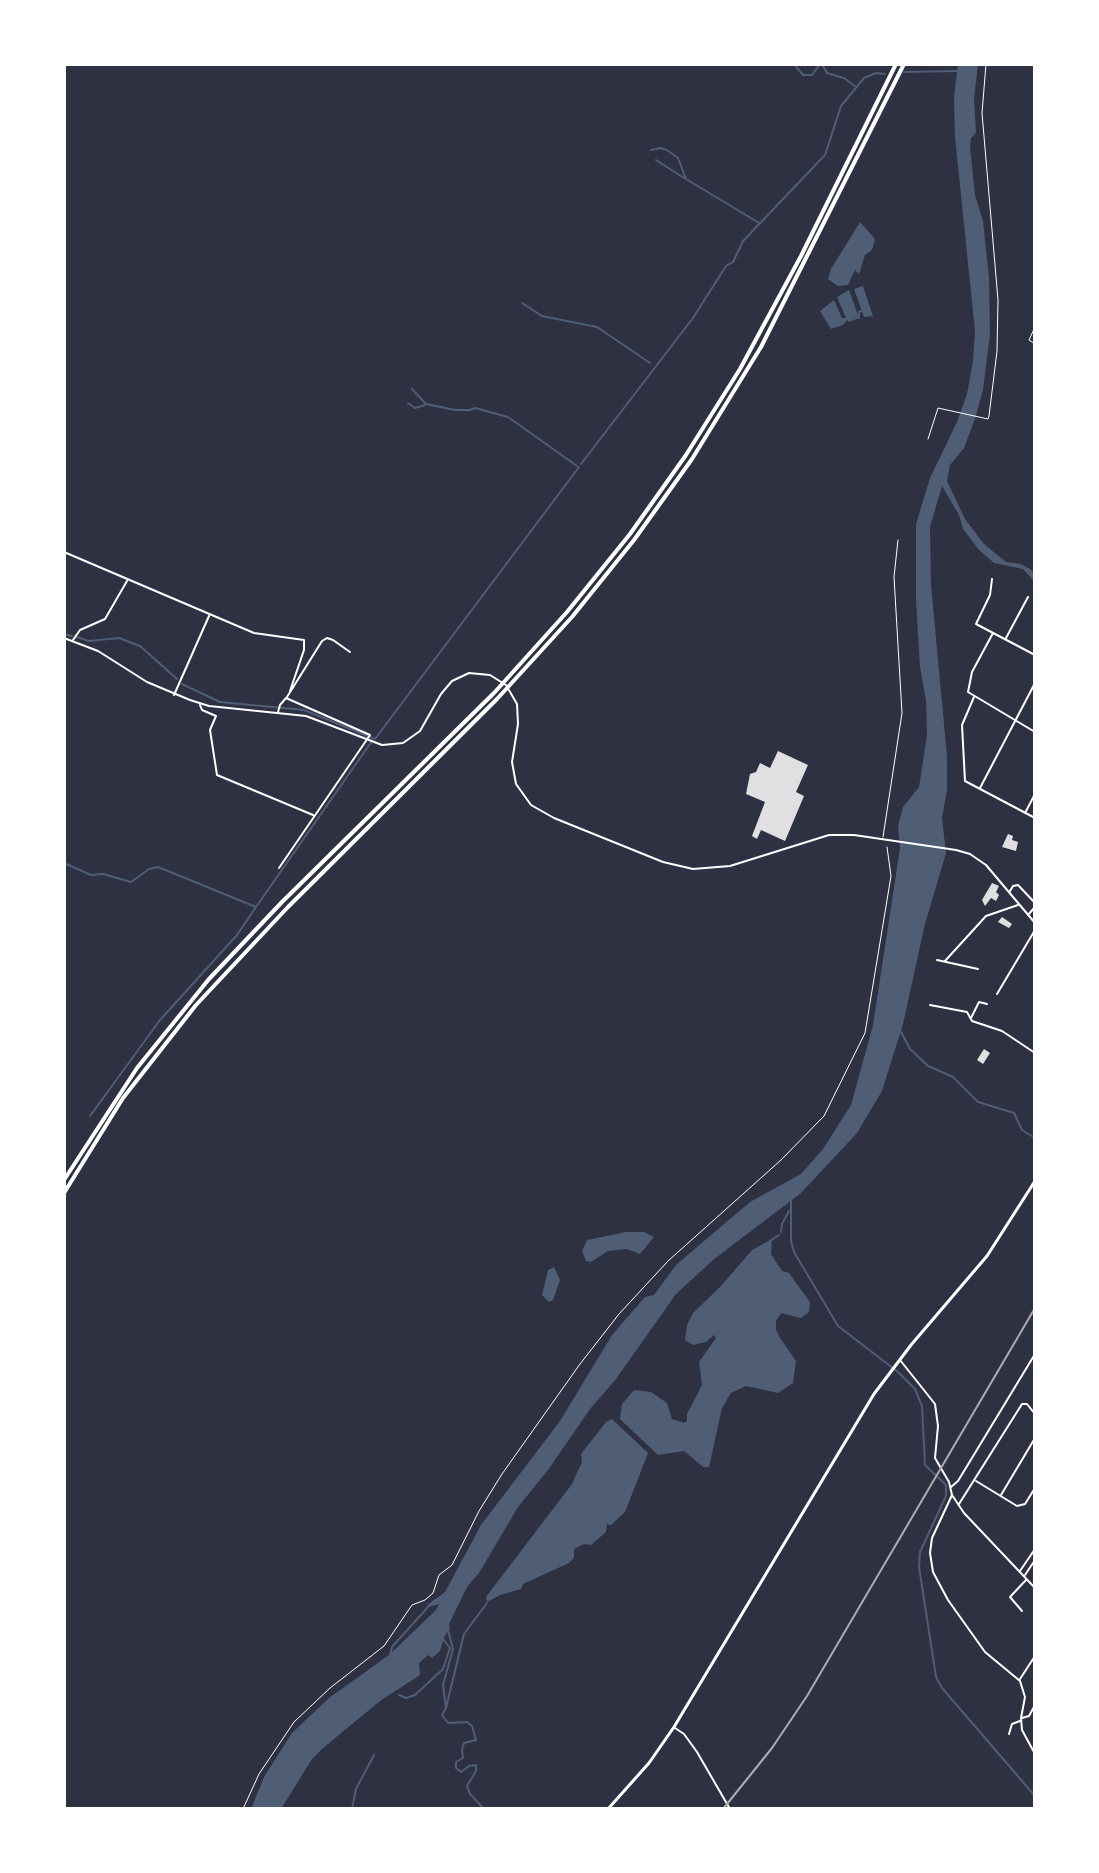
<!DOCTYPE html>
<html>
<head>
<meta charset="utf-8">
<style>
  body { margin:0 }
  #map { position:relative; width:1099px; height:1873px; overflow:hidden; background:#2d3142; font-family:"Playfair Display",serif }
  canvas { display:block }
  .frame { position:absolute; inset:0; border:66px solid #fff; pointer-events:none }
</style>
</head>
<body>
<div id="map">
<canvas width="1099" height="1873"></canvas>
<div class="frame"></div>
</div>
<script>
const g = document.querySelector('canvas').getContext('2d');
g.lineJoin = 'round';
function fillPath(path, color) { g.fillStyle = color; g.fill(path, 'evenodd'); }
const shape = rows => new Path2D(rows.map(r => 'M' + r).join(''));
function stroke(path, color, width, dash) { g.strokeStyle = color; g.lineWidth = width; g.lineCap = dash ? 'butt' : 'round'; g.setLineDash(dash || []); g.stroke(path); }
fillPath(shape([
  [958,64,978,64,974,99,976,133,971,138,970,147,975,195,983,221,989,278,990,334,983,390,975,419,964,448,950,465,947,481,965,519,984,544,1006,562,1021,564,1030,569,1035,574,1035,582,1023,569,994,563,979,550,963,529,959,515,942,486,930,527,931,585,947,756,947,790,942,818,946,853,925,924,903,1024,882,1091,857,1133,801,1193,713,1260,676,1294,616,1379,590,1409,548,1470,518,1507,479,1573,467,1587,449,1624,450,1629,444,1637,440,1651,432,1658,428,1655,419,1663,420,1675,380,1701,322,1749,312,1759,281,1809,251,1809,264,1777,292,1733,329,1698,389,1655,436,1610,439,1604,429,1607,427,1605,445,1592,481,1525,560,1421,612,1335,645,1297,654,1295,676,1265,724,1224,750,1202,801,1174,823,1149,851,1105,873,1025,900,848,898,826,903,807,919,787,927,735,926,700,920,667,916,600,916,524,930,478,957,422,967,394,973,361,975,331,955,137,954,98],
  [860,222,875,239,872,250,865,255,859,274,855,270,848,285,838,286,828,279,831,269],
  [863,286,873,316,864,317,854,289],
  [849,290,859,318,849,322,847,320,843,325,831,329,820,311,834,300,842,318,846,318,837,297],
  [626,1232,644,1232,654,1237,640,1254,627,1249,608,1251,591,1262,586,1261,582,1251,587,1240],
  [772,1239,771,1254,782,1271,789,1273,810,1302,809,1312,801,1318,781,1313,776,1321,776,1330,780,1338,796,1361,793,1383,778,1393,746,1386,731,1393,722,1408,709,1467,703,1467,684,1451,658,1455,620,1419,622,1404,634,1390,651,1392,667,1403,672,1419,684,1423,687,1421,687,1414,702,1385,699,1362,716,1338,714,1335,706,1342,693,1345,685,1340,687,1325,693,1313,721,1286,752,1250],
  [554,1267,560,1280,553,1300,549,1302,542,1295,548,1270],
  [612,1419,648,1453,625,1512,611,1525,607,1524,606,1532,591,1545,584,1544,574,1549,574,1558,569,1563,523,1584,521,1589,500,1595,487,1602,486,1597,572,1484,582,1462,581,1454,606,1422]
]), '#4f5d75');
stroke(shape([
  [794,64,803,75,812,75,820,64],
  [822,64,827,73,844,78,855,86],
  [904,72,959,71],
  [651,150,661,148,667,150,678,158,686,179,759,223],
  [656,160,684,178],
  [522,303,542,316,597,327,650,363],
  [859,318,859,312,862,311],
  [412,389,426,404,455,410,470,410,475,408,508,417,577,466],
  [408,403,415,408,425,405],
  [581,464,693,318,726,266,733,262,743,241,825,155,841,106,864,78,876,73,885,74],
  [64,634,72,636],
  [77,637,89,641,119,638,140,646,177,679],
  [182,684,220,702,304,710,375,739,579,467],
  [64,863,91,875,103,874,131,882,149,869,158,867,256,907,372,741],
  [900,1030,910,1049,928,1066,953,1077,978,1102,1014,1113,1022,1130,1035,1138],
  [90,1116,160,1020,237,935,256,907],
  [791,1200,791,1241,794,1252,838,1326,898,1372,915,1389,922,1406,925,1465,946,1485,946,1496,920,1552,919,1567,936,1677,942,1688,1035,1796],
  [781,1232,782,1224,789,1211],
  [770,1241,779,1235],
  [448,1630,453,1649,443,1685,446,1708,442,1715,448,1723,467,1722,472,1726,476,1740,464,1743,462,1750,463,1758,456,1762,456,1768,461,1772,469,1766,476,1765,476,1771,467,1786,470,1794,484,1809],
  [390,1655,392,1647,428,1607],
  [399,1695,406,1698,415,1695,443,1669,450,1648,443,1639],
  [446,1708,464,1634,487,1603],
  [352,1809,356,1789,374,1755]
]), '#4f5d75', 2);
fillPath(shape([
  [778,751,808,765,796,792,804,796,785,841,761,830,757,839,752,836,765,802,746,794,750,774,756,772,760,763,770,768],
  [1008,834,1013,836,1012,840,1018,842,1016,851,1002,847],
  [992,883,999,886,996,892,999,895,996,901,991,898,985,906,982,900],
  [1002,917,1012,924,1009,928,998,922],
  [984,1049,990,1053,983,1064,977,1060]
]), '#e0e0e3');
stroke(shape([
  [928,439,938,408,988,419,989,416,997,351,998,300,982,113,986,64],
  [243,1809,259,1774,294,1722,330,1688,384,1646,412,1605,425,1600,433,1593,439,1575,452,1565,479,1511,502,1474,580,1364,619,1314,668,1261,781,1160,824,1116,865,1033,891,876,887,847]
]), '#fff', 1);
stroke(shape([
  [1035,327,1029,340,1035,344],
  [883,837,902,713,894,577,898,540]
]), '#fff', 1);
stroke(shape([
  [64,552,254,633,304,640,304,650,290,691],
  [992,579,990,595,976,624,1035,655],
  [993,633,972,672,968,692,1035,732],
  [1006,638,1028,597],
  [73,640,80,630,105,619,127,581],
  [174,695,209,616],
  [287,697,322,641,327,638,333,640,350,652],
  [974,697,962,725,965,781,1035,818],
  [200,705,202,710,216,716,210,730,217,775,313,815],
  [278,712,280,705,286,698,370,735,279,868],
  [980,788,1035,683],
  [1025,813,1035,794],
  [1010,891,1013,886,1018,885,1035,903],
  [1028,915,1035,907],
  [937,960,978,969],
  [945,961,986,916,1018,905],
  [997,994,1035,930],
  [930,1005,967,1012,972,1021,1002,1031,1035,1053],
  [971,1018,979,1002,987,1004],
  [900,1360,935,1404,938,1426,935,1458,949,1482,952,1495,964,1513,1035,1588],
  [976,1481,1017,1506,1025,1504,1035,1488],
  [951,1487,958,1481,1035,1354],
  [952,1495,932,1538,930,1553,933,1572,948,1600,985,1652,1020,1681,1025,1697,1021,1718,1022,1730,1035,1754],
  [1001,1495,1035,1438],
  [959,1504,1022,1404,1027,1404,1035,1414],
  [1020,1571,1035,1549],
  [1025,1575,1035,1560],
  [1022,1611,1010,1597,1026,1580],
  [1020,1679,1035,1656],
  [1022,1718,1029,1716,1035,1705],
  [1009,1734,1012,1724,1020,1721]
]), '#fff', 2);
stroke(shape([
  [64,638,98,651,147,682,190,700,209,706,306,716,382,745,403,743,420,731,441,694,452,681,469,673,490,675,506,685,517,704,518,724,512,762,516,784,531,805,554,818,663,862,693,869,730,866,829,835,854,835,956,850,970,854,986,865,1035,923],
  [675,1728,684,1734,697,1752,730,1809]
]), '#fff', 2);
stroke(shape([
  [608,1809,649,1763,674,1727,874,1394,911,1345,987,1256,1035,1181]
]), '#fff', 3);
stroke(shape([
  [64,1180,137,1068,209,979,282,902,494,693,567,612,630,534,686,455,740,369,801,256,896,64],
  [64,1193,123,1098,196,1005,288,907,497,699,572,617,634,540,692,459,761,347,904,64]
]), '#fff', 4);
stroke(shape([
  [723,1809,772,1748,807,1696,1035,1308]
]), '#abadb3', 2);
</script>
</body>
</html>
